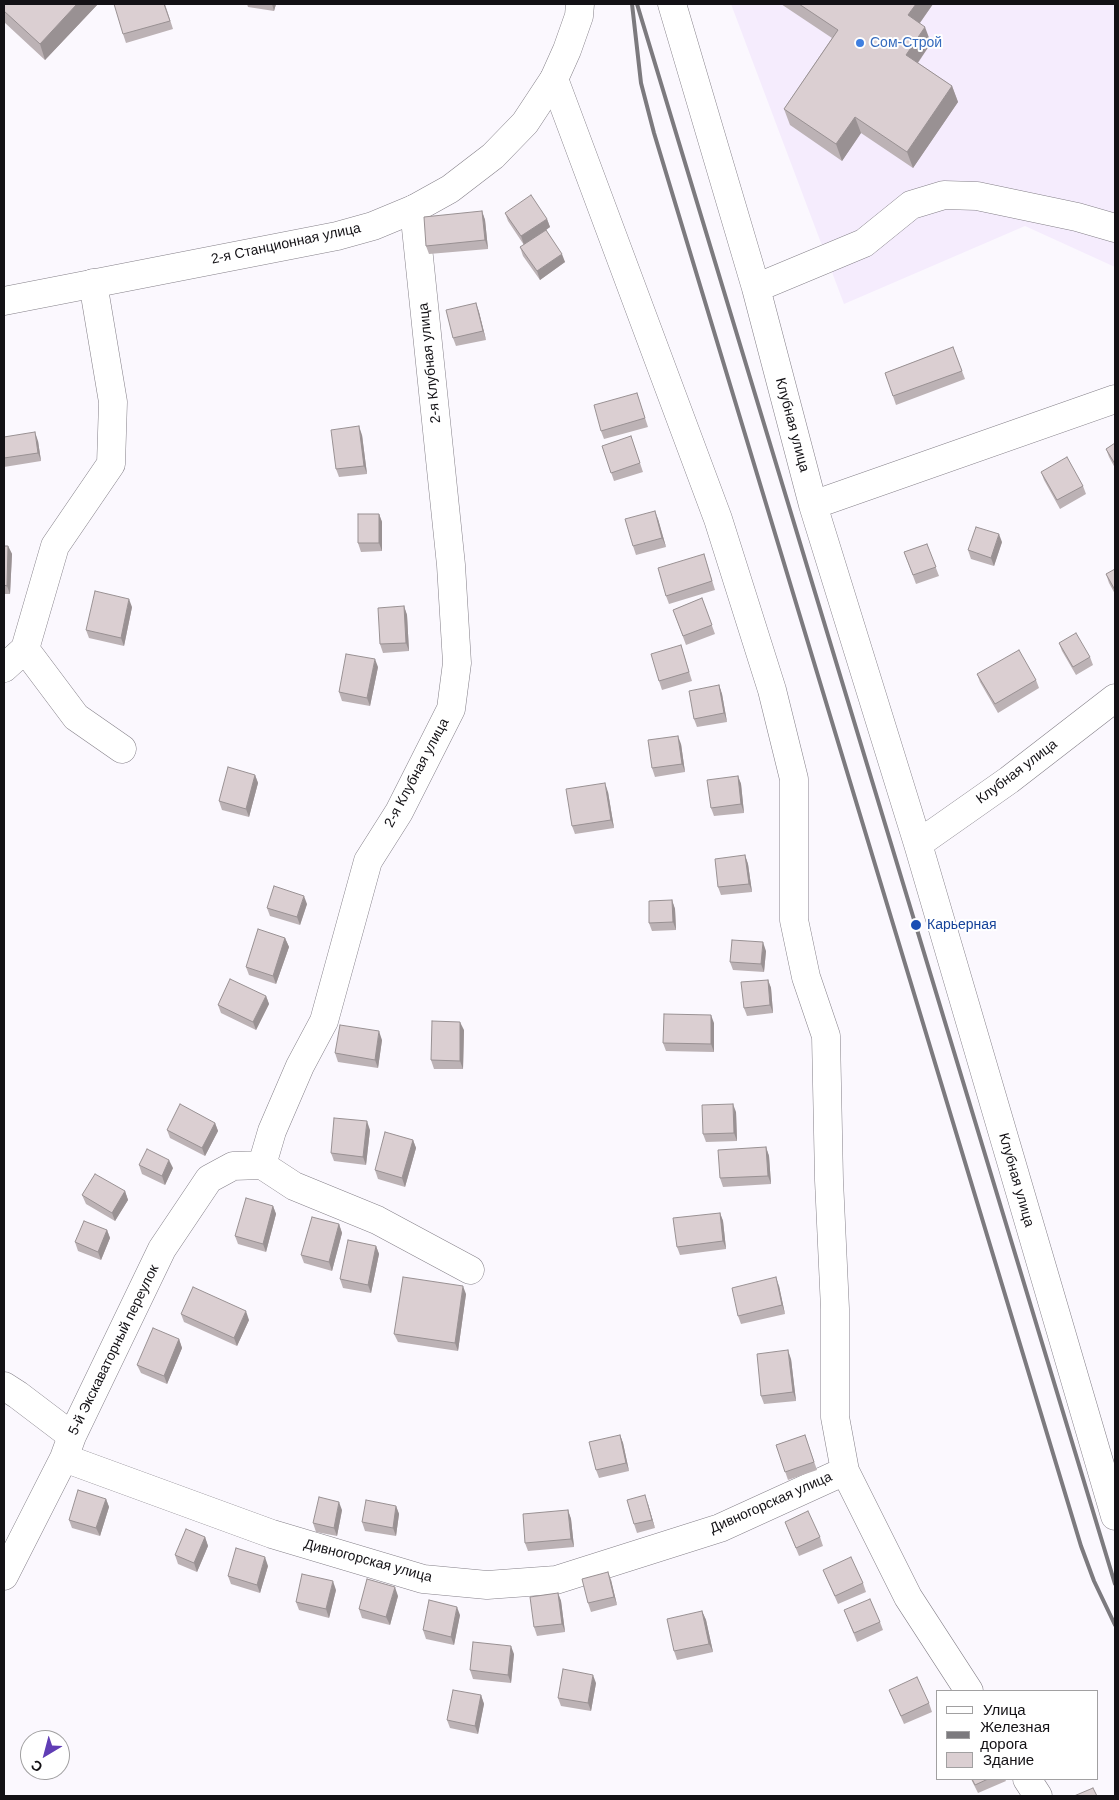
<!DOCTYPE html>
<html>
<head>
<meta charset="utf-8">
<style>
  body { margin:0 }
  #map { position:relative; width:1119px; height:1800px; overflow:hidden; background:#fbf8fe; font-family:Arial,sans-serif }
  canvas { display:block }
  .frame { position:absolute; inset:0; border:5px solid #131115; pointer-events:none }
  .legend { position:absolute; left:936px; top:1690px; width:162px; height:90px; box-sizing:border-box; background:#fff; border:1px solid #a1a0a1; margin:0; padding:6px 9px; list-style:none; font-size:15px; color:#131115 }
  .legend li { display:flex; align-items:center; gap:10px; height:25px }
  .legend b { width:25px; border:1px solid #a1a0a1 }
  .north { position:absolute; left:20px; top:1730px; width:50px; height:50px; box-sizing:border-box; background:#fff; border:1px solid #a1a0a1; border-radius:50%; rotate:217deg; font-size:14px; font-weight:700; line-height:20px; text-align:center; color:#131115 }
  .north::after { content:''; display:block; margin:auto; width:18px; height:22px; background:#603db5; clip-path:polygon(50% 0,100% 100%,50% 72%,0 100%) }
</style>
</head>
<body>
<div id="map">
<canvas width="1119" height="1800"></canvas>
<div class="frame"></div>
<ul class="legend">
<li><b style="height:6px;background:#fff"></b>Улица</li>
<li><b style="height:6px;background:#7c7a7e"></b>Железная дорога</li>
<li><b style="height:14px;background:#dbcfd2"></b>Здание</li>
</ul>
<div class="north">С</div>
</div>
<script>
const g = document.querySelector('canvas').getContext('2d');
g.lineJoin = 'round';
function fillPath(path, color) { g.fillStyle = color; g.fill(path, 'evenodd'); }
const shape = rows => new Path2D(rows.map(r => 'M' + r).join(''));
function stroke(path, color, width, dash) { g.strokeStyle = color; g.lineWidth = width; g.lineCap = dash ? 'butt' : 'round'; g.setLineDash(dash || []); g.stroke(path); }
function label(font, color, halo, rows, align = 'center') {
  g.font = font + ' Arial,sans-serif'; g.lineWidth = 4; g.setLineDash([]); g.textBaseline = 'middle'; g.strokeStyle = halo; g.fillStyle = color; for (const [text, x, y, turn = 0] of rows) {
    g.save(); g.translate(x, y); g.rotate((+turn || 0) * Math.PI / 180); g.textAlign = isNaN(turn) ? turn : align; if (halo) g.strokeText(text, 0, 0); g.fillText(text, 0, 0); g.restore();
  }
}
fillPath(shape([
  [731,4,1115,4,1115,267,1025,226,844,304]
]), '#f5ecfd');
const minor = shape([
  [672,4,756,288,813,505,918,844,1115,1516],
  [554,79,718,519,772,690,794,779,794,920,806,977,826,1036,829,1180,835,1309,835,1417,845,1471,908,1597,969,1691],
  [756,288,864,243,911,205,944,195,977,196,1077,217,1115,228],
  [813,505,1115,399],
  [25,649,76,717,122,749],
  [4,668,25,649,55,546,111,464,113,402,93,283],
  [918,844,1009,780,1115,698],
  [262,1165,272,1131,300,1066,324,1021,368,861,399,812,451,709,457,663,451,565,414,209],
  [262,1165,294,1186,377,1220,470,1270],
  [4,1386,18,1395,72,1436],
  [64,1458,272,1534,423,1579,487,1585,556,1580,720,1528,845,1471],
  [4,1576,64,1458,72,1436,162,1249,209,1179,233,1166,262,1165],
  [1027,1779,1038,1796]
]);
const major = shape([
  [4,301,337,236,373,226,414,209,450,189,493,156,525,123,554,79,567,50,579,16,580,4]
]);
stroke(minor, '#858089', 29);
stroke(major, '#858089', 29);
stroke(minor, '#fff', 28);
stroke(major, '#fff', 28);
stroke(shape([
  [632,4,641,83,654,133,1081,1546,1094,1581,1115,1625],
  [637,4,1115,1584]
]), '#7c7a7e', 4);
fillPath(shape([
  [4,4,98,4,45,60,4,22],
  [165,4,173,29,126,43,123,34],
  [247,4,276,4,274,11,248,7],
  [781,4,933,4,920,23,931,43,918,63,952,86,958,102,913,168,861,133,842,161,790,125,784,109,832,38],
  [482,211,485,220,488,249,429,254,426,246],
  [505,213,547,219,550,227,546,230,565,262,540,280,523,256,520,247,524,245,508,221],
  [476,303,479,312,486,340,456,346,453,338],
  [953,347,965,379,896,405,885,373],
  [637,393,648,427,604,439,601,431],
  [362,435,367,474,339,477,336,469],
  [631,436,643,472,614,481,602,446],
  [4,437,38,441,41,461,4,467],
  [1115,443,1115,468,1109,457,1106,449],
  [1041,472,1083,486,1086,494,1060,509,1044,480],
  [379,514,382,522,382,551,361,552,358,543],
  [658,519,666,547,636,555,633,546],
  [1002,542,994,566,971,559,968,550],
  [927,544,939,576,916,584,904,552],
  [4,546,8,546,12,554,10,594,4,594],
  [704,554,715,590,669,604,666,596],
  [1115,569,1115,594,1109,583,1106,574],
  [702,598,715,634,686,645,673,610],
  [404,606,407,615,409,651,383,653,380,644],
  [132,607,124,646,89,638,86,630],
  [1059,643,1090,657,1093,665,1076,675,1062,651],
  [681,645,692,681,662,690,659,681],
  [378,667,370,706,342,701,339,692],
  [977,674,1036,680,1039,688,998,713,980,682],
  [719,685,722,694,727,722,697,727,694,719],
  [681,744,685,772,655,777,652,768],
  [255,775,258,783,249,817,222,810,219,801],
  [738,776,741,784,744,813,714,816,711,808],
  [608,792,614,828,575,834,572,826],
  [745,855,748,864,752,892,721,895,718,887],
  [672,900,675,909,676,930,652,931,649,923],
  [307,904,300,925,270,916,267,908],
  [285,938,289,947,276,984,249,975,246,967],
  [766,951,764,972,733,970,730,962],
  [768,980,771,988,773,1013,747,1016,744,1008],
  [266,996,269,1004,256,1030,221,1013,218,1005],
  [714,1023,714,1052,666,1051,663,1043],
  [464,1030,463,1069,434,1069,431,1060],
  [382,1040,378,1068,338,1062,335,1053],
  [736,1112,737,1141,706,1142,703,1134],
  [215,1123,218,1131,205,1156,170,1138,167,1130],
  [370,1130,366,1165,334,1161,331,1153],
  [413,1140,416,1148,405,1187,378,1179,375,1170],
  [766,1147,769,1156,771,1184,723,1187,720,1178],
  [139,1165,173,1168,165,1185,142,1174],
  [125,1191,128,1200,115,1221,86,1204,82,1195],
  [273,1206,276,1214,266,1252,238,1244,235,1236],
  [720,1213,723,1221,726,1249,680,1255,677,1247],
  [339,1224,342,1233,332,1271,304,1263,301,1255],
  [107,1230,110,1238,101,1260,78,1251,75,1242],
  [376,1246,379,1254,371,1293,343,1288,340,1279],
  [779,1286,785,1314,741,1324,738,1316],
  [466,1294,458,1351,398,1342,394,1334],
  [181,1314,249,1320,237,1346,184,1322],
  [179,1339,182,1348,167,1384,141,1373,137,1365],
  [791,1359,796,1401,764,1404,761,1396],
  [620,1435,623,1443,629,1471,599,1478,596,1470],
  [805,1435,817,1470,788,1480,776,1445],
  [106,1499,109,1507,100,1536,72,1528,69,1520],
  [648,1504,655,1528,637,1533,634,1524],
  [396,1506,399,1514,396,1536,365,1531,362,1522],
  [342,1510,337,1536,316,1532,313,1523],
  [568,1510,571,1519,574,1547,528,1551,525,1543],
  [785,1522,820,1537,823,1546,799,1556],
  [205,1537,208,1546,197,1572,178,1564,175,1555],
  [268,1566,260,1593,231,1584,228,1576],
  [823,1570,863,1583,866,1592,838,1604],
  [611,1580,617,1605,591,1612,588,1603],
  [336,1590,329,1618,299,1610,296,1602],
  [558,1593,561,1601,565,1632,537,1636,534,1627],
  [398,1596,390,1625,362,1618,359,1609],
  [844,1610,880,1622,883,1630,857,1642],
  [702,1611,706,1620,713,1652,677,1660,674,1651],
  [460,1615,454,1645,426,1639,423,1630],
  [514,1654,511,1683,473,1679,470,1670],
  [596,1683,591,1711,561,1706,558,1698],
  [889,1690,929,1703,932,1712,904,1724],
  [481,1695,484,1704,478,1734,450,1728,447,1720],
  [971,1779,1005,1779,1006,1781,978,1793]
]), '#bcb2b5');
fillPath(shape([
  [77,4,98,4,45,60,40,44],
  [272,4,276,4,274,11],
  [916,4,933,4,914,31,908,15],
  [925,27,931,43,912,71,906,55],
  [952,86,958,102,913,168,907,152],
  [855,117,861,133,842,161,836,144],
  [482,211,485,220,488,249,485,240],
  [547,219,550,227,524,245,521,236],
  [562,254,565,262,540,280,537,271],
  [476,303,479,312,486,340,483,331],
  [359,426,362,435,367,474,364,466],
  [35,432,38,441,41,461,38,453],
  [655,511,658,519,666,547,662,538],
  [379,514,382,522,382,551,379,543],
  [999,534,1002,542,994,566,991,558],
  [8,546,12,554,10,594,7,586],
  [129,599,132,607,124,646,121,638],
  [404,606,407,615,409,651,406,643],
  [375,659,378,667,370,706,367,698],
  [719,685,722,694,727,722,724,713],
  [678,736,681,744,685,772,682,764],
  [255,775,258,783,249,817,246,809],
  [738,776,741,784,744,813,741,804],
  [605,783,608,792,614,828,611,820],
  [745,855,748,864,752,892,749,884],
  [304,896,307,904,300,925,297,917],
  [672,900,675,909,676,930,673,922],
  [285,938,289,947,276,984,273,976],
  [763,942,766,951,764,972,761,964],
  [768,980,771,988,773,1013,770,1005],
  [266,996,269,1004,256,1030,253,1022],
  [711,1015,714,1023,714,1052,711,1044],
  [460,1022,464,1030,463,1069,460,1061],
  [379,1031,382,1040,378,1068,375,1060],
  [733,1104,736,1112,737,1141,734,1133],
  [367,1121,370,1130,366,1165,363,1157],
  [215,1123,218,1131,205,1156,202,1148],
  [413,1140,416,1148,405,1187,402,1178],
  [766,1147,769,1156,771,1184,768,1176],
  [169,1160,173,1168,165,1185,162,1176],
  [125,1191,128,1200,115,1221,112,1213],
  [273,1206,276,1214,266,1252,263,1244],
  [720,1213,723,1221,726,1249,723,1241],
  [339,1224,342,1233,332,1271,329,1262],
  [107,1230,110,1238,101,1260,98,1252],
  [376,1246,379,1254,371,1293,368,1285],
  [776,1277,779,1286,785,1314,782,1305],
  [463,1286,466,1294,458,1351,455,1343],
  [246,1311,249,1320,237,1346,234,1338],
  [179,1339,182,1348,167,1384,164,1376],
  [788,1350,791,1359,796,1401,793,1392],
  [620,1435,623,1443,629,1471,626,1463],
  [645,1495,648,1504,655,1528,652,1520],
  [106,1499,109,1507,100,1536,96,1528],
  [339,1502,342,1510,337,1536,334,1528],
  [396,1506,399,1514,396,1536,393,1528],
  [568,1510,571,1519,574,1547,571,1539],
  [205,1537,208,1546,197,1572,194,1563],
  [265,1557,268,1566,260,1593,257,1585],
  [608,1572,611,1580,617,1605,614,1597],
  [333,1581,336,1590,329,1618,326,1609],
  [395,1587,398,1596,390,1625,386,1617],
  [558,1593,561,1601,565,1632,562,1624],
  [457,1607,460,1615,454,1645,451,1637],
  [702,1611,706,1620,713,1652,709,1644],
  [511,1646,514,1654,511,1683,508,1675],
  [593,1675,596,1683,591,1711,588,1703],
  [481,1695,484,1704,478,1734,475,1726]
]), '#999193');
const building = shape([
  [4,4,77,4,40,44,4,11,4,4],
  [114,4,164,4,170,21,123,34,114,4],
  [799,4,916,4,908,15,925,27,906,55,952,86,907,152,855,117,836,144,784,109,838,30,799,4],
  [531,195,547,219,521,236,505,213,531,195],
  [482,211,485,240,426,246,424,217,482,211],
  [546,230,562,254,537,271,520,247,546,230],
  [476,303,483,331,453,338,446,310,476,303],
  [953,347,962,371,893,396,885,373,953,347],
  [637,393,645,418,601,431,594,405,637,393],
  [359,426,364,466,336,469,331,430,359,426],
  [35,432,38,453,4,458,4,437,35,432],
  [631,436,640,463,611,473,602,446,631,436],
  [1115,443,1115,464,1106,449,1115,443],
  [1067,457,1083,486,1057,500,1041,472,1067,457],
  [655,511,662,538,633,546,625,519,655,511],
  [358,514,379,514,379,543,358,543,358,514],
  [976,527,999,534,991,558,968,550,976,527],
  [927,544,936,567,913,575,904,552,927,544],
  [4,546,8,546,7,586,4,585,4,546],
  [704,554,712,581,666,596,658,568,704,554],
  [1115,569,1115,590,1106,574,1115,569],
  [95,591,129,599,121,638,86,630,95,591],
  [702,598,712,625,683,636,673,610,702,598],
  [404,606,406,643,380,644,378,608,404,606],
  [1076,633,1090,657,1073,667,1059,643,1076,633],
  [681,645,689,672,659,681,651,654,681,645],
  [1019,650,1036,680,995,704,977,674,1019,650],
  [346,654,375,659,367,698,339,692,346,654],
  [719,685,724,713,694,719,689,691,719,685],
  [678,736,682,764,652,768,648,740,678,736],
  [228,767,255,775,246,809,219,801,228,767],
  [738,776,741,804,711,808,707,780,738,776],
  [605,783,611,820,572,826,566,789,605,783],
  [745,855,749,884,718,887,715,859,745,855],
  [274,886,304,896,297,917,267,908,274,886],
  [672,900,673,922,649,923,649,901,672,900],
  [258,929,285,938,273,976,246,967,258,929],
  [732,940,763,942,761,964,730,962,732,940],
  [230,979,266,996,253,1022,218,1005,230,979],
  [768,980,770,1005,744,1008,741,982,768,980],
  [664,1014,711,1015,711,1044,663,1043,664,1014],
  [432,1021,460,1022,460,1061,431,1060,432,1021],
  [340,1025,379,1031,375,1060,335,1053,340,1025],
  [180,1104,215,1123,202,1148,167,1130,180,1104],
  [733,1104,734,1133,703,1134,702,1105,733,1104],
  [334,1118,367,1121,363,1157,331,1153,334,1118],
  [385,1132,413,1140,402,1178,375,1170,385,1132],
  [766,1147,768,1176,720,1178,718,1150,766,1147],
  [147,1149,169,1160,162,1176,139,1165,147,1149],
  [95,1174,125,1191,112,1213,82,1195,95,1174],
  [246,1198,273,1206,263,1244,235,1236,246,1198],
  [720,1213,723,1241,677,1247,673,1218,720,1213],
  [312,1217,339,1224,329,1262,301,1255,312,1217],
  [84,1221,107,1230,98,1252,75,1242,84,1221],
  [348,1240,376,1246,368,1285,340,1279,348,1240],
  [403,1277,463,1286,455,1343,394,1334,403,1277],
  [776,1277,782,1305,738,1316,732,1288,776,1277],
  [193,1287,246,1311,234,1338,181,1314,193,1287],
  [153,1328,179,1339,164,1376,137,1365,153,1328],
  [788,1350,793,1392,761,1396,757,1354,788,1350],
  [620,1435,626,1463,596,1470,589,1442,620,1435],
  [805,1435,814,1462,785,1472,776,1445,805,1435],
  [78,1490,106,1499,96,1528,69,1520,78,1490],
  [645,1495,652,1520,634,1524,627,1500,645,1495],
  [319,1497,339,1502,334,1528,313,1523,319,1497],
  [366,1500,396,1506,393,1528,362,1522,366,1500],
  [568,1510,571,1539,525,1543,523,1514,568,1510],
  [808,1511,820,1537,796,1548,785,1522,808,1511],
  [186,1529,205,1537,194,1563,175,1555,186,1529],
  [236,1548,265,1557,257,1585,228,1576,236,1548],
  [851,1557,863,1583,835,1596,823,1570,851,1557],
  [608,1572,614,1597,588,1603,582,1579,608,1572],
  [302,1574,333,1581,326,1609,296,1602,302,1574],
  [367,1579,395,1587,386,1617,359,1609,367,1579],
  [558,1593,562,1624,534,1627,530,1597,558,1593],
  [870,1599,880,1622,854,1633,844,1610,870,1599],
  [429,1600,457,1607,451,1637,423,1630,429,1600],
  [702,1611,709,1644,674,1651,667,1619,702,1611],
  [473,1642,511,1646,508,1675,470,1670,473,1642],
  [563,1669,593,1675,588,1703,558,1698,563,1669],
  [917,1677,929,1703,901,1716,889,1690,917,1677],
  [453,1690,481,1695,475,1726,447,1720,453,1690],
  [972,1779,988,1779,975,1785,972,1779],
  [1093,1788,1097,1796,1074,1796,1093,1788]
]);
fillPath(building, '#dbcfd2');
stroke(building, '#999193', 1);
for (const [x, y, r, color] of [
  [860,43,5,"#3f7fe0"],
  [916,925,6,"#1a4fb4"]
]) { const dot = new Path2D(); dot.arc(x, y, r, 0, 2 * Math.PI); g.fillStyle = color; g.fill(dot); stroke(dot, '#fff', 2); }
label('14px', '#366cbe', '#fff', [
  ["Сом-Строй",870,43]
], 'left');
label('14px', '#131115', '#fff', [
  ["2-я Станционная улица",286,244,-12],
  ["2-я Клубная улица",430,363,-96],
  ["Клубная улица",792,425,75],
  ["Клубная улица",1017,772,-37],
  ["2-я Клубная улица",417,773,-62],
  ["Клубная улица",1016,1180,74],
  ["5-й Экскаваторный переулок",114,1350,-64],
  ["Дивногорская улица",771,1503,-24],
  ["Дивногорская улица",368,1561,15]
]);
label('14px', '#164399', '#fff', [
  ["Карьерная",927,925]
], 'left');
</script>
</body>
</html>
